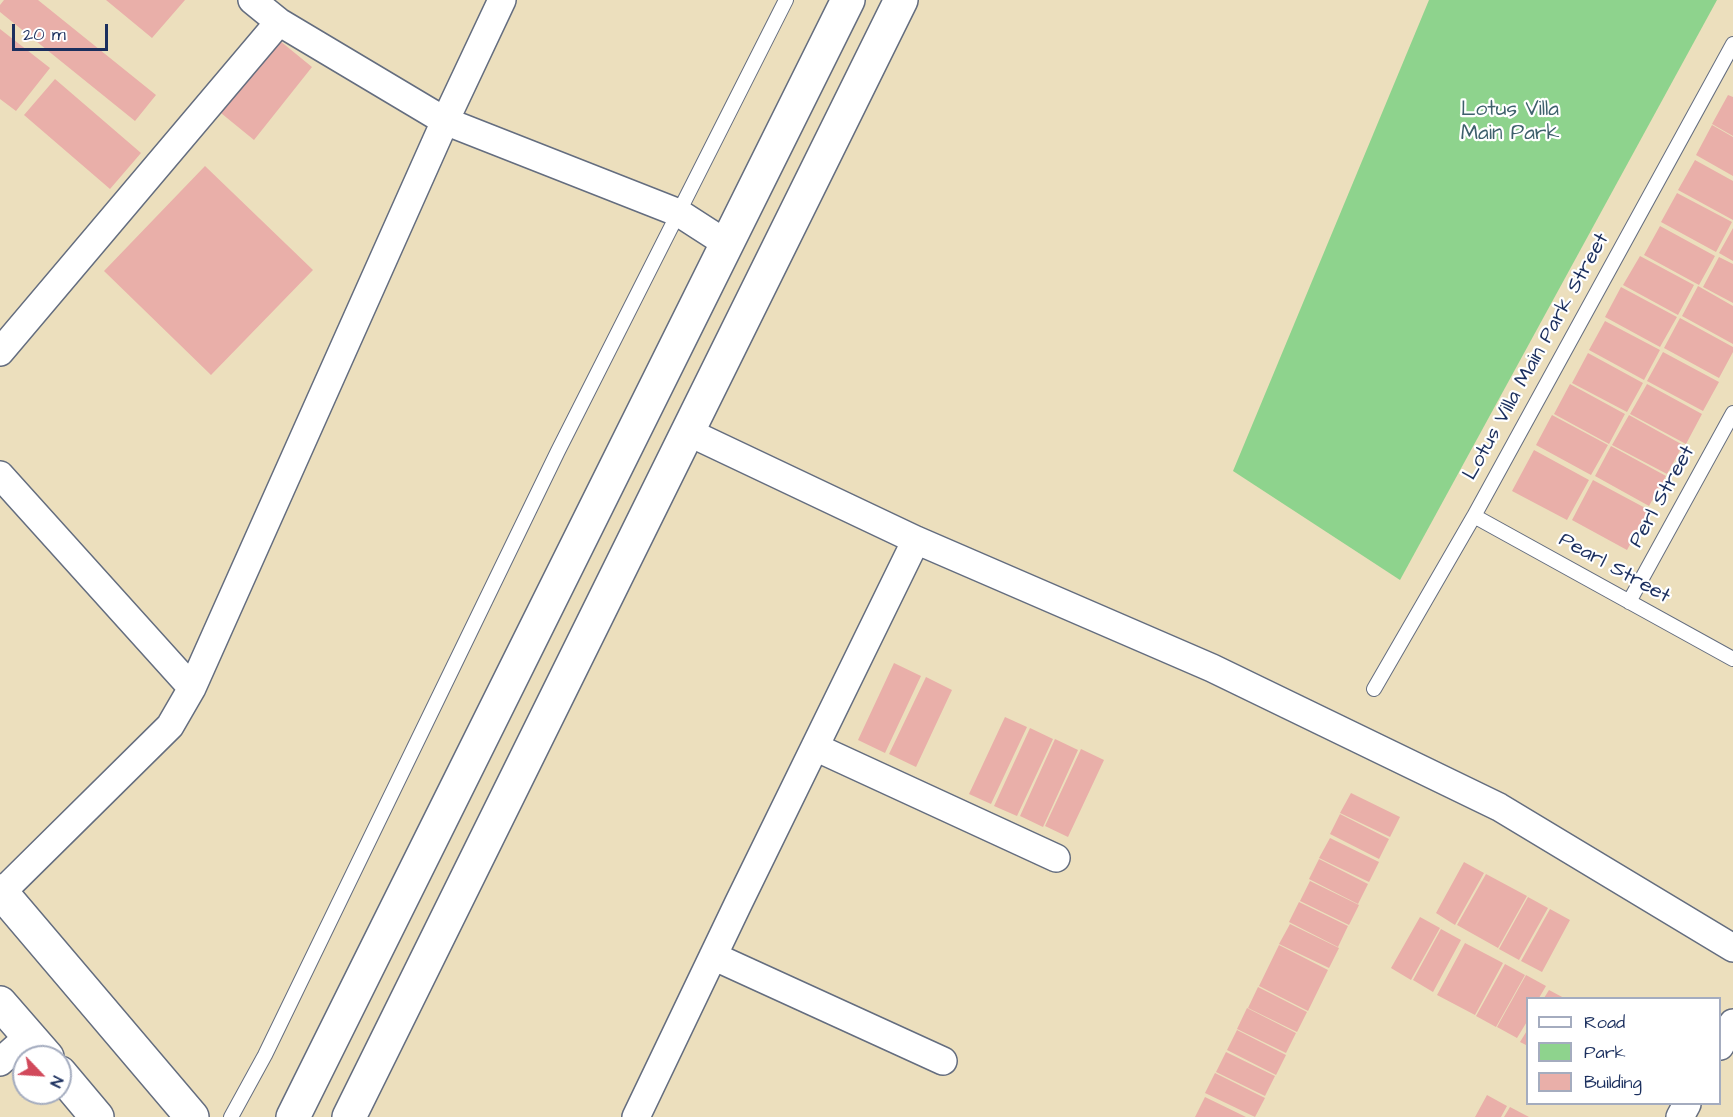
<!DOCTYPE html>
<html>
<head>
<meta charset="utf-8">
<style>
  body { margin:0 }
  #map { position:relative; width:1733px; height:1117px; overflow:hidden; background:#ecdfbd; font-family:"Architects Daughter",sans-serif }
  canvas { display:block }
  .legend { position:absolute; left:1526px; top:997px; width:195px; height:108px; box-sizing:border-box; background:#fff; border:2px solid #a4acbf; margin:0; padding:8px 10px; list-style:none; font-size:18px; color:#1b2f5e }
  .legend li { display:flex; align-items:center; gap:12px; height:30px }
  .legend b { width:30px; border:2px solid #a4acbf }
  .north { position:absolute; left:12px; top:1045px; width:60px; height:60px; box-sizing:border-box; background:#fff; border:2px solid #a4acbf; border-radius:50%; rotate:115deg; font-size:16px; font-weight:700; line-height:24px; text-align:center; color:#1b2f5e }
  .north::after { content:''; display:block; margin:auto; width:21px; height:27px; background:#d1495b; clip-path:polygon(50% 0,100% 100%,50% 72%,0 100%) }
  .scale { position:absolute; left:12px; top:24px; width:96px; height:27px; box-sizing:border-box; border:3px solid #1b2f5e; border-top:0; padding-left:8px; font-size:18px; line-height:21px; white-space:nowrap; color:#1b2f5e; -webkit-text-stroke:4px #fff; paint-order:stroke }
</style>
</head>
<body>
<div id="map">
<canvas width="1733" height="1117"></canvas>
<ul class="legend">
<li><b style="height:8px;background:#fff"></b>Road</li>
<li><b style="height:16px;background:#8ed38d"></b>Park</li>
<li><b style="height:16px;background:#e9afa9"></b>Building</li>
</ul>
<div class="north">N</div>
<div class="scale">20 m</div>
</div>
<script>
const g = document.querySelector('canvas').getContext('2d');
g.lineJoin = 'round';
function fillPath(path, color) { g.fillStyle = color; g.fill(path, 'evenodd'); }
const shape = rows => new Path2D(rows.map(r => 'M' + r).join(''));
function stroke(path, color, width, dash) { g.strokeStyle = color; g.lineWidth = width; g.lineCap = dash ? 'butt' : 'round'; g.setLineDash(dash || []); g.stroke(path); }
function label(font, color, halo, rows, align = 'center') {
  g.font = font + ' "Architects Daughter",sans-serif'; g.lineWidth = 4.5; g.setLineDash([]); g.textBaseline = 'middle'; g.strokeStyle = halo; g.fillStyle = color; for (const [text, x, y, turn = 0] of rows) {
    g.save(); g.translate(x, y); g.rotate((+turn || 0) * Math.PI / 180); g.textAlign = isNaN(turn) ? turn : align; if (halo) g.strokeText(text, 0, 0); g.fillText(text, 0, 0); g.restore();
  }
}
fillPath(shape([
  [1429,0,1717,0,1400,580,1233,471]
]), '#8ed38d');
fillPath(shape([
  [4,0,38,0,156,95,135,121,0,12,0,5],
  [106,0,185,0,152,38],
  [0,29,50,68,16,111,0,99],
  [274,36,312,67,254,140,216,109],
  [55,79,141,153,110,189,24,115],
  [1728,95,1733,97,1733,136,1712,124],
  [1712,125,1733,137,1733,176,1696,155],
  [1695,160,1733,181,1733,220,1678,190],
  [205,166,313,270,211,375,104,271],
  [1677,193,1732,222,1716,252,1661,222],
  [1660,226,1715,256,1699,285,1644,255],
  [1733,228,1733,261,1719,253],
  [1640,256,1694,285,1678,315,1623,285],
  [1719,257,1733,264,1733,303,1703,287],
  [1698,286,1733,306,1733,344,1682,316],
  [1621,287,1677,317,1660,347,1605,317],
  [1680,318,1733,347,1733,352,1719,378,1664,348],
  [1605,321,1660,350,1644,380,1589,350],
  [1663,352,1719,382,1703,411,1647,381],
  [1588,353,1643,383,1627,412,1572,383],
  [1570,384,1625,414,1609,444,1554,414],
  [1647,384,1702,414,1686,444,1630,414],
  [1552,415,1608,445,1591,475,1536,445],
  [1629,415,1683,445,1667,474,1612,445],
  [1611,446,1666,476,1649,506,1595,476],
  [1534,450,1589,480,1567,520,1512,491],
  [1593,480,1649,510,1627,550,1572,520],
  [894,663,921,676,885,753,858,740],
  [926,677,952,690,916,767,889,754],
  [1005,717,1027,727,991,804,969,794],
  [1030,728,1053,739,1017,816,994,806],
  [1055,739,1078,750,1043,827,1020,816],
  [1081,749,1104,760,1068,837,1045,826],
  [1351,793,1400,817,1390,837,1340,813],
  [1340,814,1389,839,1379,859,1330,834],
  [1330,838,1379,862,1369,882,1319,858],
  [1319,859,1368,884,1358,904,1309,879],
  [1464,862,1484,873,1455,925,1436,913],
  [1486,874,1527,896,1498,948,1457,925],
  [1310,881,1359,905,1349,925,1300,901],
  [1528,897,1548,908,1519,960,1499,949],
  [1299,902,1348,926,1338,947,1289,922],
  [1550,909,1570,920,1542,972,1521,961],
  [1420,917,1440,928,1411,980,1391,968],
  [1290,924,1339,948,1329,968,1279,944],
  [1441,929,1461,940,1433,992,1413,980],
  [1465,943,1503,963,1475,1015,1437,995],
  [1279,945,1328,970,1308,1011,1259,986],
  [1505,964,1525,975,1496,1027,1476,1016],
  [1526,975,1546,986,1539,998,1528,998,1528,1020,1517,1038,1497,1027],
  [1258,987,1307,1012,1297,1032,1248,1008],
  [1549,990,1564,998,1544,998],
  [1247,1008,1296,1033,1286,1053,1237,1029],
  [1528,1029,1528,1046,1520,1042],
  [1237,1030,1286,1055,1276,1075,1227,1050],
  [1226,1052,1275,1076,1265,1096,1216,1072],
  [1215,1073,1265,1098,1255,1117,1205,1093],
  [1487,1095,1507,1106,1501,1117,1475,1117],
  [1205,1097,1246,1117,1195,1117],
  [1510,1107,1529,1117,1504,1117]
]), '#e9afa9');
const service = shape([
  [1474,516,1733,659],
  [1629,602,1733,413],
  [1374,689,1474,516,1733,44],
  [231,1117,265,1055,558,451,786,0]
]);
const minor = shape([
  [252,0,279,22,445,121,679,213,727,244],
  [0,352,279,22],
  [688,432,916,540,1212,668,1499,807,1733,948],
  [0,475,192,688],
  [815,747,1056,858],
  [1,893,170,726,192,688,445,121,502,0],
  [713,956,943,1061],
  [1720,1046,1733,1023],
  [0,1062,29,1036],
  [636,1117,738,904,916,540],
  [1680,1117,1687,1104]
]);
const tertiary = shape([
  [0,891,192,1117],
  [0,1003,47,1057],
  [60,1073,97,1117],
  [293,1117,848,0],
  [349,1117,901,0]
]);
stroke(service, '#646d7f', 16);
stroke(minor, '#646d7f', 30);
stroke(tertiary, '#646d7f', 36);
stroke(service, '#fff', 14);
stroke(minor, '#fff', 27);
stroke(tertiary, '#fff', 33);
label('21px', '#3e606c', '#fff', [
  ["Lotus Villa",1510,111],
  ["Main Park",1510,135]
]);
label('21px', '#1b2f5e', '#fff', [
  ["Lotus Villa Main Park Street",1537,357,-61],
  ["Perl Street",1663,497,-61],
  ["Pearl Street",1614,569,29]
]);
</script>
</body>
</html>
